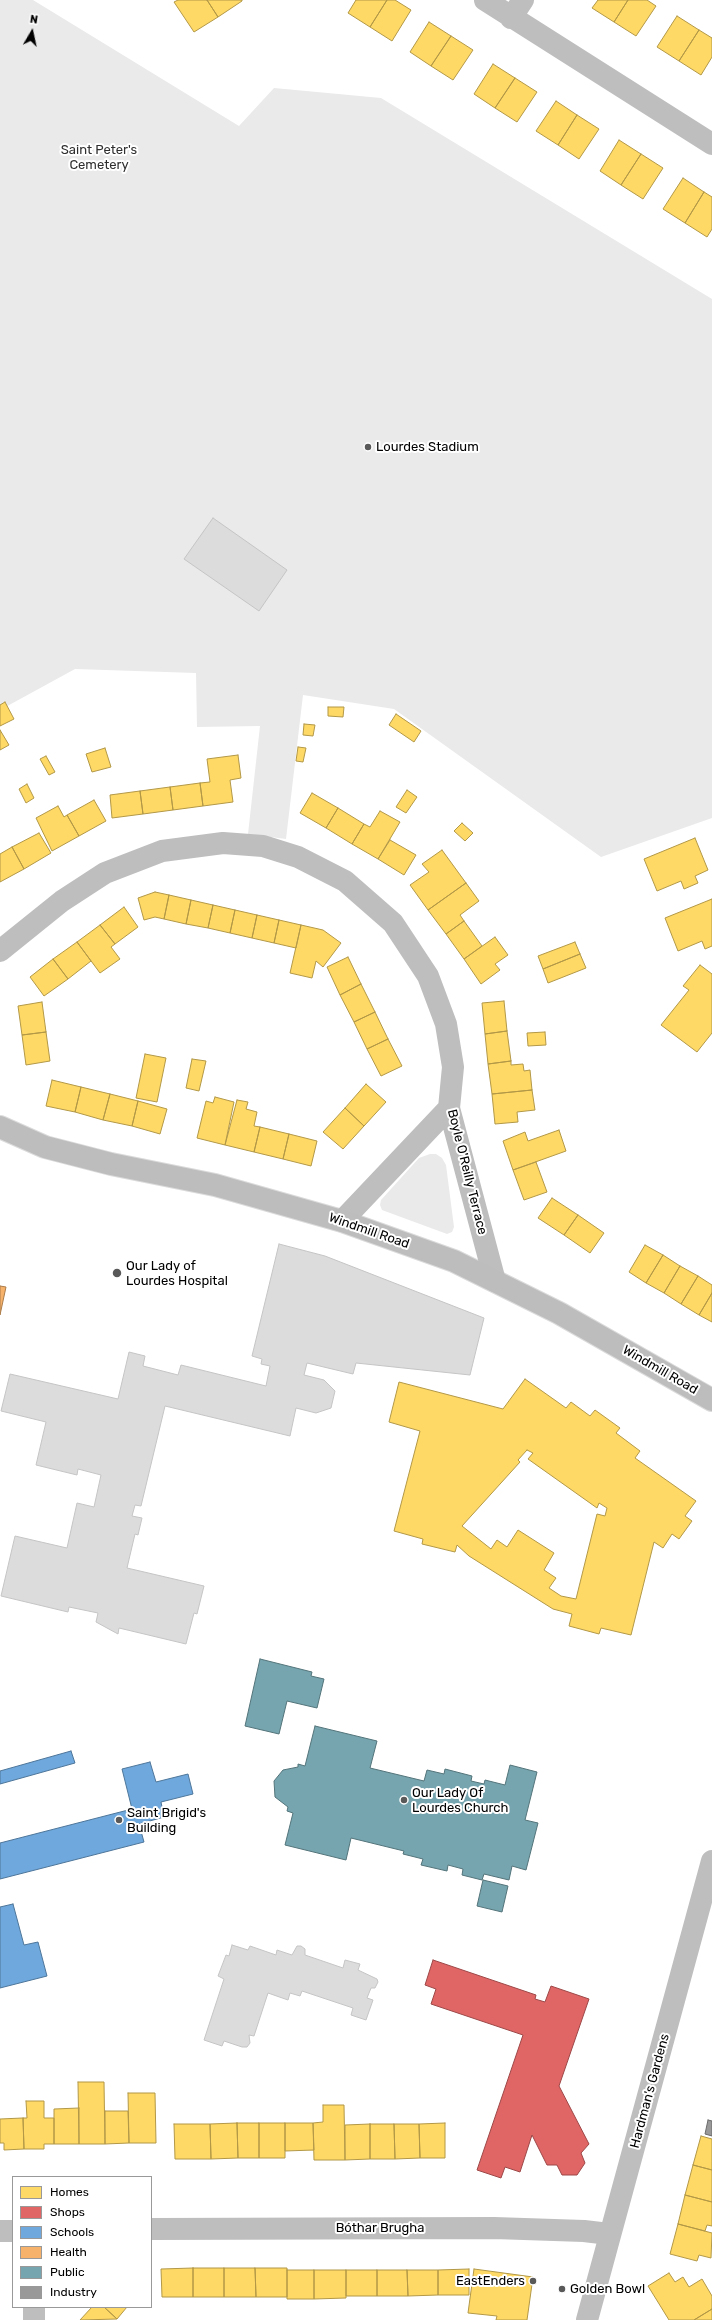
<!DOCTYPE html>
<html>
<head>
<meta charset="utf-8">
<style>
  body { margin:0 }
  #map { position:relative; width:712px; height:2320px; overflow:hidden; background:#fff; font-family:Rubik,sans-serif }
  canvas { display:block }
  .legend { position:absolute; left:12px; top:2176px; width:140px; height:132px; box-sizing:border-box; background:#fff; border:1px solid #999; margin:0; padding:5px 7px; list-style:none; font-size:12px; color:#000 }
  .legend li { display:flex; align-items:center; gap:8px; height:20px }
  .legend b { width:20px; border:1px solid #999 }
  .north { position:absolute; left:12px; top:12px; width:40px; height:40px; -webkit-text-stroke:3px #fff; paint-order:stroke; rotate:9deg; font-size:11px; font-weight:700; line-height:16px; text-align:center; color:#000 }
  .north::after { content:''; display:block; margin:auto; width:14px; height:18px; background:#000; clip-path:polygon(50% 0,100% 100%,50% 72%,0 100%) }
</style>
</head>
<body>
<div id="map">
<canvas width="712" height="2320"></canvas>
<ul class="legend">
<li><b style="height:11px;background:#ffd966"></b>Homes</li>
<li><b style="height:11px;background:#e06666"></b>Shops</li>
<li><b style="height:11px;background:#6fa8dc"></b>Schools</li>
<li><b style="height:11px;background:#f6b26b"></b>Health</li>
<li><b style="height:11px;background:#76a5af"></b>Public</li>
<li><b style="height:11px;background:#999"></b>Industry</li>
</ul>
<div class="north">N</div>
</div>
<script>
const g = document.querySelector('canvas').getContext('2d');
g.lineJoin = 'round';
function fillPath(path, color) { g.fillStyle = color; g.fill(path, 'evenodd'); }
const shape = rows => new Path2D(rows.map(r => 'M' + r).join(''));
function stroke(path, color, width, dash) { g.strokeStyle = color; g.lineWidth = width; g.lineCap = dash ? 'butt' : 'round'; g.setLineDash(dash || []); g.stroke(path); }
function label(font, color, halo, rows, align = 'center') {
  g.font = font + ' Rubik,sans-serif'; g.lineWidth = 4; g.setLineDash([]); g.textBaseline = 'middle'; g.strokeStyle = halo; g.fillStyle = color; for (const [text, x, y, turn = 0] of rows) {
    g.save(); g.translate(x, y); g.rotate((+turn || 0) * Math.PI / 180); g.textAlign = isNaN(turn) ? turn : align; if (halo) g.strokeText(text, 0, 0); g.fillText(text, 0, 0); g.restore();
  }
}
fillPath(shape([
  [0,0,33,0,239,126,274,88,381,98,712,299,712,818,601,857,394,709,303,695,286,839,248,834,260,726,197,727,196,673,75,669,0,710],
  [430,1154,436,1154,442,1158,446,1165,454,1227,452,1232,447,1234,382,1210,380,1205,381,1200,419,1158]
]), '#eaeaea');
const homes = shape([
  [178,0,207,0,218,17,194,32,174,2,178,0],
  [207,0,242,0,242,1,218,17,207,0],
  [356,0,387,0,370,27,348,13,356,0],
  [387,0,395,0,411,10,392,41,370,27,387,0],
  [598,0,628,0,614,22,592,8,598,0],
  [628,0,647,0,656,6,636,36,614,22,628,0],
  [677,16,699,30,679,61,657,47,677,16],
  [429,22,451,36,431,66,410,52,429,22],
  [699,30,712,38,712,57,701,75,679,61,699,30],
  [451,36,473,50,453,80,431,66,451,36],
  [493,64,515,78,495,108,474,94,493,64],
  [515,78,537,92,517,122,495,108,515,78],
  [556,101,577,115,558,145,536,131,556,101],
  [577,115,599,129,579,159,558,145,577,115],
  [619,140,641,154,621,185,600,171,619,140],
  [641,154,663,168,643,199,621,185,641,154],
  [683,178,704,192,685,223,663,209,683,178],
  [704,192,712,197,712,229,707,237,685,223,704,192],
  [5,702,14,719,0,726,0,705,5,702],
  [328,707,344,707,343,717,328,716,328,707],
  [396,714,421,731,414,742,389,725,396,714],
  [304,724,315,725,313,736,303,735,304,724],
  [0,730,9,745,0,750,0,730],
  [298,747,306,748,303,762,296,761,298,747],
  [105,748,111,767,92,772,86,754,105,748],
  [238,755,241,778,230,780,233,802,203,806,200,783,210,782,207,759,238,755],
  [46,756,55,772,49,775,40,759,46,756],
  [200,783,203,806,173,810,170,787,200,783],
  [27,784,34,798,26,803,19,789,27,784],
  [170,787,173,810,143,814,140,791,170,787],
  [407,790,417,797,406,813,396,807,407,790],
  [140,791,143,814,112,818,110,795,140,791],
  [312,793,338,808,326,828,300,813,312,793],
  [94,800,106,821,79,836,67,815,94,800],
  [58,806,64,817,67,815,79,836,52,851,36,818,58,806],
  [338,808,364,824,352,844,326,828,338,808],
  [380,811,400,822,378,859,352,844,364,824,370,827,380,811],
  [462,823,473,833,465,841,454,831,462,823],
  [39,833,51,853,24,869,12,847,39,833],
  [695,838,708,870,695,876,698,883,684,889,681,881,657,891,644,859,695,838],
  [390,840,416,855,404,875,378,859,390,840],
  [12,847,24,869,0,882,0,854,12,847],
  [442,850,466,883,428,910,410,885,429,872,422,864,442,850],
  [466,883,479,901,460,915,464,921,446,934,428,910,466,883],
  [155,892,169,895,164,919,155,917,144,920,138,898,155,892],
  [169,895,191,900,186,924,164,919,169,895],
  [712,899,712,946,705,949,702,941,678,951,665,918,712,899],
  [191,900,213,905,208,928,186,924,191,900],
  [213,905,235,910,230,933,208,928,213,905],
  [124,907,138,927,115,944,100,925,124,907],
  [235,910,257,915,252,938,230,933,235,910],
  [257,915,279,920,274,943,252,938,257,915],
  [279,920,301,925,296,948,274,943,279,920],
  [464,921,482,946,464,959,446,934,464,921],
  [100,925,115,944,111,947,120,959,100,973,77,942,100,925],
  [301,925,323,930,341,943,323,967,316,961,312,978,290,973,301,925],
  [495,937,508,955,495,964,500,970,481,984,464,959,495,937],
  [77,942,91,961,68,979,53,959,77,942],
  [575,942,580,954,543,969,538,956,575,942],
  [580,954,586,968,548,983,543,969,580,954],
  [348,957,361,984,340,995,327,967,348,957],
  [53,959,68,979,44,996,30,977,53,959],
  [700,965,712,974,712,1033,697,1052,661,1025,689,990,683,986,700,965],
  [361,984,375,1012,354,1022,340,995,361,984],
  [504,1001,507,1031,485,1034,482,1003,504,1001],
  [42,1002,46,1032,22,1035,18,1006,42,1002],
  [375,1012,388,1039,367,1049,354,1022,375,1012],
  [507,1031,511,1061,488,1064,485,1034,507,1031],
  [46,1032,50,1061,26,1065,22,1035,46,1032],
  [545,1032,546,1045,528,1046,527,1033,545,1032],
  [388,1039,402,1066,381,1076,367,1049,388,1039],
  [145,1054,166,1058,157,1102,136,1098,145,1054],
  [192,1059,206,1061,199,1091,186,1088,192,1059],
  [511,1061,511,1065,523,1064,524,1071,530,1070,532,1090,492,1094,488,1064,511,1061],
  [52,1080,81,1087,75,1112,46,1106,52,1080],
  [366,1084,386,1102,364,1126,345,1108,366,1084],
  [81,1087,110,1094,103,1120,75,1112,81,1087],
  [532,1090,535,1110,517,1112,518,1122,495,1124,492,1094,532,1090],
  [110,1094,138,1101,132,1126,103,1120,110,1094],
  [215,1097,234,1102,225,1145,197,1138,206,1101,213,1103,215,1097],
  [237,1100,248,1102,246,1109,257,1112,254,1126,260,1127,254,1152,225,1145,237,1100],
  [138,1101,167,1109,160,1134,132,1126,138,1101],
  [345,1108,364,1126,343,1149,323,1132,345,1108],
  [260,1127,289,1134,283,1159,254,1152,260,1127],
  [559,1130,566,1151,513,1170,503,1141,525,1132,528,1141,559,1130],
  [289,1134,317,1141,311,1166,283,1159,289,1134],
  [536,1162,547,1192,524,1200,513,1170,536,1162],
  [552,1198,578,1215,564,1235,538,1218,552,1198],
  [578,1215,604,1233,590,1253,564,1235,578,1215],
  [645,1245,663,1255,646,1283,629,1272,645,1245],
  [663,1255,680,1266,664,1293,646,1283,663,1255],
  [680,1266,698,1276,681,1304,664,1293,680,1266],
  [698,1276,712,1285,712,1293,699,1315,681,1304,698,1276],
  [712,1293,712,1322,699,1315,712,1293],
  [525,1379,566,1408,571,1402,590,1416,595,1410,620,1428,616,1433,640,1451,635,1458,696,1501,685,1516,692,1521,679,1539,672,1534,663,1548,654,1542,631,1635,601,1628,599,1634,569,1626,572,1614,553,1609,469,1556,457,1545,455,1552,422,1544,423,1539,394,1531,420,1431,389,1422,399,1382,503,1409,525,1379],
  [527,1450,533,1453,528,1459,597,1508,599,1503,607,1508,605,1516,597,1514,576,1599,561,1596,549,1588,556,1578,544,1570,554,1553,518,1530,507,1547,497,1540,491,1549,462,1526,520,1462,518,1460,527,1450],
  [78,2082,104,2082,105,2144,79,2144,78,2082],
  [128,2093,155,2093,156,2143,129,2143,128,2093],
  [26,2101,44,2101,44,2118,54,2118,54,2144,44,2144,44,2149,24,2149,23,2118,27,2118,26,2101],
  [323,2105,344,2105,345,2160,314,2160,313,2123,323,2122,323,2105],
  [79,2108,79,2144,54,2144,54,2109,79,2108],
  [105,2111,128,2111,129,2143,105,2144,105,2111],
  [23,2118,24,2149,4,2150,4,2143,0,2143,0,2119,23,2118],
  [237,2123,259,2123,259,2158,238,2158,237,2123],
  [237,2123,238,2158,211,2159,210,2124,237,2123],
  [259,2123,285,2123,285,2158,259,2158,259,2123],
  [285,2123,313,2123,314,2150,285,2151,285,2123],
  [445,2123,445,2158,420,2158,419,2124,445,2123],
  [174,2124,210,2124,211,2159,175,2159,174,2124],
  [370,2124,394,2124,395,2159,370,2159,370,2124],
  [370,2124,370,2159,345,2160,345,2125,370,2124],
  [394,2124,419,2124,420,2158,395,2159,394,2124],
  [701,2136,712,2139,712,2170,693,2165,701,2136],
  [693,2165,712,2170,712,2202,685,2195,693,2165],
  [685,2195,712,2202,712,2226,707,2225,705,2231,678,2224,685,2195],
  [678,2224,712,2233,711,2258,699,2255,697,2261,670,2254,678,2224],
  [193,2268,224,2268,224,2297,193,2297,193,2268],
  [193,2268,193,2297,162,2297,161,2269,193,2268],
  [224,2268,255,2268,256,2297,224,2297,224,2268],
  [255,2268,287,2268,287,2297,256,2297,255,2268],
  [469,2269,469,2295,438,2295,438,2270,469,2269],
  [474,2269,533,2277,527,2320,496,2320,497,2316,468,2313,474,2269],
  [287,2270,314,2270,314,2299,287,2299,287,2270],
  [314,2270,346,2270,346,2298,314,2299,314,2270],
  [346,2270,377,2270,377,2296,346,2296,346,2270],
  [377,2270,407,2270,408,2296,377,2296,377,2270],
  [407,2270,438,2270,438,2295,408,2296,407,2270],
  [669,2273,675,2282,683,2277,689,2287,702,2279,712,2296,712,2309,694,2320,669,2320,648,2286,669,2273],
  [92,2307,104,2307,117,2319,80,2320,92,2307],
  [104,2307,127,2307,117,2319,104,2307],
  [712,2309,712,2320,694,2320,712,2309]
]);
fillPath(homes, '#ffd966');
stroke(homes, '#b29847', 1);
const shops = shape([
  [433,1960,536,1995,535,1999,545,2002,551,1986,589,1999,559,2086,589,2144,581,2153,585,2163,577,2175,562,2175,557,2165,547,2165,532,2135,520,2172,505,2167,501,2178,477,2170,523,2035,431,2004,436,1989,425,1985,433,1960]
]);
fillPath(shops, '#e06666');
stroke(shops, '#9d4747', 1);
const schools = shape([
  [71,1751,75,1763,0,1784,0,1771,71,1751],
  [150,1762,156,1782,188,1774,193,1794,161,1802,164,1817,139,1824,144,1842,0,1879,0,1843,132,1809,122,1769,150,1762],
  [13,1904,24,1945,38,1942,47,1976,0,1988,0,1907,13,1904]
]);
fillPath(schools, '#6fa8dc');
stroke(schools, '#4e769a', 1);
const health = shape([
  [0,1286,6,1287,0,1315,0,1286]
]);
fillPath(health, '#f6b26b');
stroke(health, '#ac7d4b', 1);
const public = shape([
  [260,1659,312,1672,311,1676,324,1679,317,1708,287,1701,279,1734,245,1726,260,1659],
  [315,1726,377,1741,370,1768,424,1781,427,1770,444,1774,445,1769,472,1776,471,1781,484,1784,485,1780,505,1785,510,1765,537,1772,525,1820,538,1823,526,1870,512,1866,509,1880,484,1874,482,1880,462,1875,463,1869,448,1865,447,1871,421,1865,423,1859,403,1854,404,1851,351,1838,346,1860,285,1845,293,1813,287,1811,288,1807,275,1797,274,1781,283,1770,298,1767,298,1764,305,1766,315,1726],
  [483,1880,508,1886,502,1912,477,1906,483,1880]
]);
fillPath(public, '#76a5af');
stroke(public, '#53747a', 1);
const industry = shape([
  [708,2120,712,2121,712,2136,705,2134,708,2120]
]);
fillPath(industry, '#999');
stroke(industry, '#6b6b6b', 1);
const building = shape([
  [213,518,287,570,259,611,184,559,213,518],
  [279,1244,325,1256,484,1318,470,1375,356,1363,353,1374,307,1363,304,1375,324,1380,335,1391,331,1408,316,1413,296,1408,290,1436,165,1406,141,1506,135,1505,132,1516,142,1518,138,1535,135,1534,127,1568,204,1586,197,1614,194,1613,186,1644,119,1628,118,1634,96,1622,98,1613,69,1607,68,1612,1,1596,15,1536,67,1548,77,1503,94,1507,101,1475,78,1469,77,1475,36,1465,46,1422,1,1411,10,1374,118,1399,129,1352,145,1356,143,1366,178,1375,181,1365,266,1386,270,1366,261,1364,262,1359,252,1356,279,1244],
  [232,1945,248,1950,250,1946,276,1955,277,1950,292,1955,297,1946,301,1946,305,1949,305,1955,343,1968,345,1960,360,1964,358,1970,377,1979,378,1982,375,1988,371,1988,367,1998,373,2000,366,2020,351,2015,353,2008,302,1991,300,1996,290,1993,288,2000,268,1993,254,2036,249,2035,250,2043,247,2047,242,2047,224,2041,222,2046,204,2040,224,1979,218,1976,226,1955,229,1956,232,1945]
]);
fillPath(building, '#dcdcdc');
stroke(building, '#c5c5c5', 1);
const major = shape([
  [0,1127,45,1147,111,1164,215,1185,342,1221,454,1261,559,1313,712,1400]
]);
stroke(major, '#dbdbdb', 24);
stroke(shape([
  [485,0,712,144],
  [511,18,523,0],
  [0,951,62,901,105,873,162,851,223,843,263,846,298,857,345,881,393,923,428,976,446,1024,453,1067,449,1108,495,1281],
  [342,1221,449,1108],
  [151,2229,494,2228,584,2231,609,2234],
  [0,2231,13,2231],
  [34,2307,34,2320],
  [587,2320,712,1861]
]), '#bebebe', 22);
stroke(major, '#bdbdbd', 22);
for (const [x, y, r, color] of [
  [368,447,4,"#595959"],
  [117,1273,5,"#595959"],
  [404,1800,4,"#595959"],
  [119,1820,4,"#595959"],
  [533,2281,4,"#595959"],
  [562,2289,4,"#595959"]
]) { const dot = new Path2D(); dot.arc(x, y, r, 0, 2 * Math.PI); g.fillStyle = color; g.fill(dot); stroke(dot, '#fff', 1.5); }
label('13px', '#2f2f2f', '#fff', [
  ["Saint Peter's",99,150],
  ["Cemetery",99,165]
]);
label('13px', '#000', '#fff', [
  ["Lourdes Stadium",376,447],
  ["Our Lady of",126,1266],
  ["Lourdes Hospital",126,1281],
  ["Our Lady Of",412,1793],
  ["Lourdes Church",412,1808],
  ["Saint Brigid's",127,1813],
  ["Building",127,1828],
  ["EastEnders",525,2281,"right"],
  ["Golden Bowl",570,2289]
], 'left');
label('13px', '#000', '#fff', [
  ["Boyle O'Reilly Terrace",467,1172,76],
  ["Windmill Road",369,1231,19],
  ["Windmill Road",660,1370,30],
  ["Hardman's Gardens",650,2091,-75],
  ["Bóthar Brugha",380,2228]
]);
</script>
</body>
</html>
